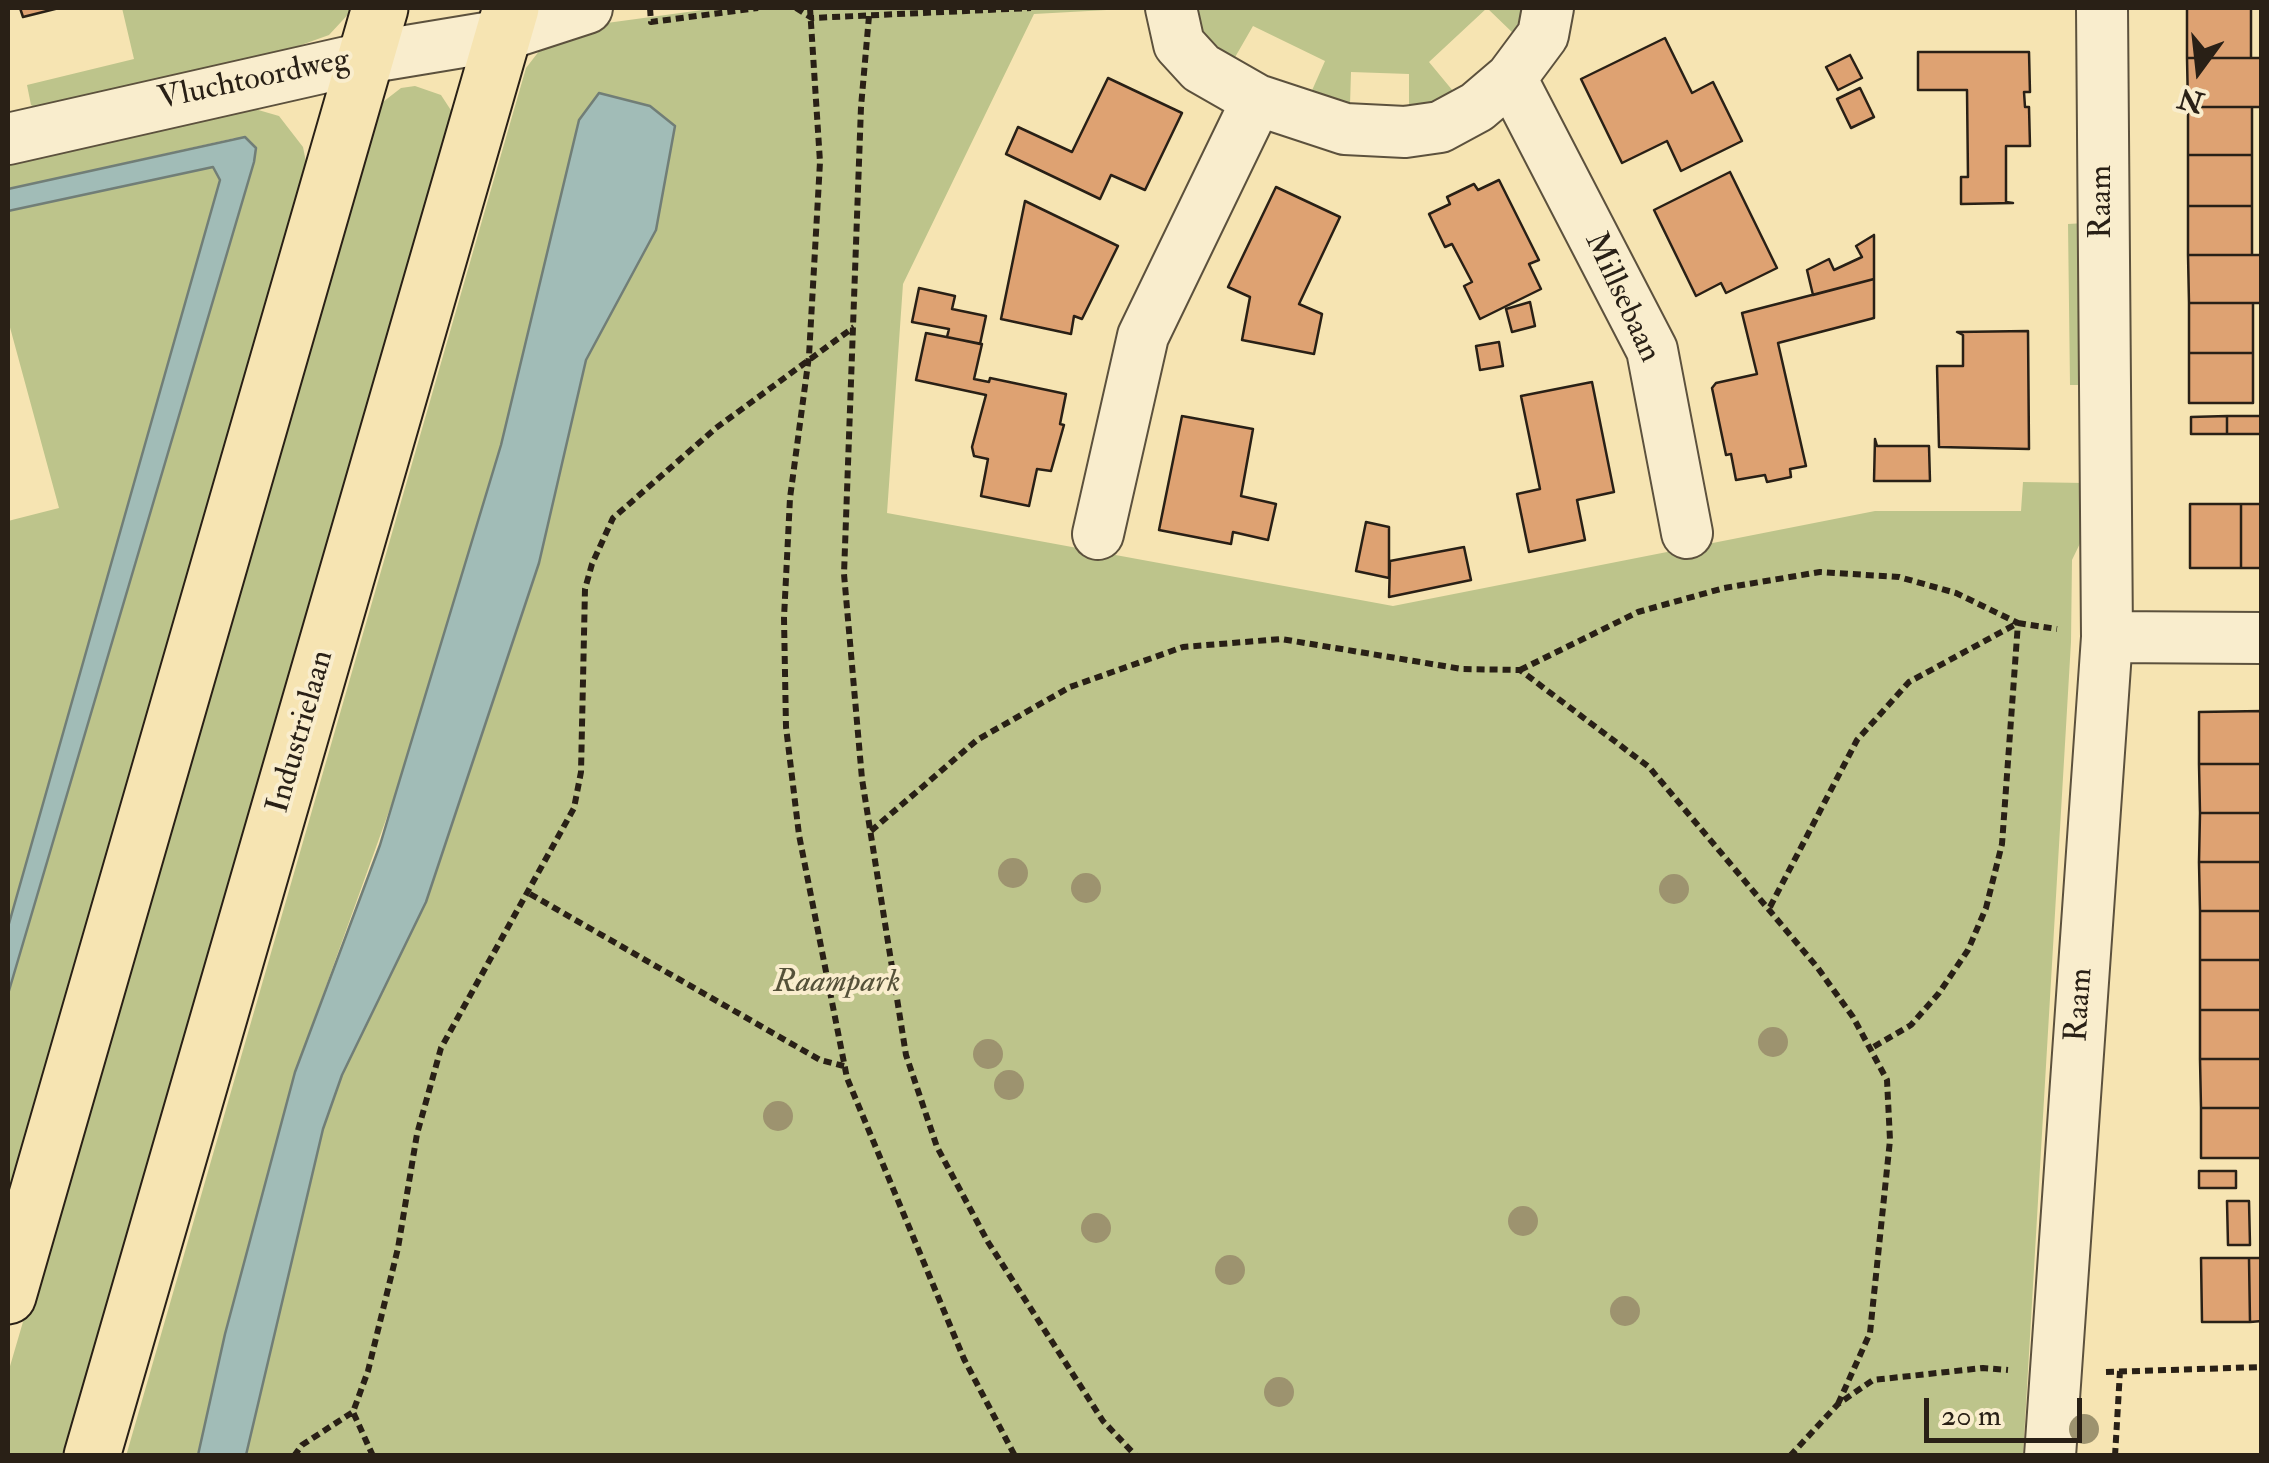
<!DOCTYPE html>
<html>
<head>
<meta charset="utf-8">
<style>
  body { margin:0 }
  #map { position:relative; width:2269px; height:1463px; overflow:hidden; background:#f6e4b2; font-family:"IM FELL Double Pica",serif }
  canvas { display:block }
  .frame { position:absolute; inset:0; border:10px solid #292016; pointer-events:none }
  .north { position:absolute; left:2149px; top:20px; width:100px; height:100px; -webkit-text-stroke:8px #f9edcd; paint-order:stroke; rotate:195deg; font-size:28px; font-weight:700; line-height:40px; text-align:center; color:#292016 }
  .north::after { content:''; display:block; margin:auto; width:35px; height:45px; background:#292016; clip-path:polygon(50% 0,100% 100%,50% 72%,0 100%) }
  .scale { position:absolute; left:1924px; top:1398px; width:158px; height:45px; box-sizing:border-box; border:5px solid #292016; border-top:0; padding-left:12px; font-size:30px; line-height:35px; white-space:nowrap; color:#292016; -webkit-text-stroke:8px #f9edcd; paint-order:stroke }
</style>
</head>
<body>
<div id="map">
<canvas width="2269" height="1463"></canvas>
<div class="frame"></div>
<div class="north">N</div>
<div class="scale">20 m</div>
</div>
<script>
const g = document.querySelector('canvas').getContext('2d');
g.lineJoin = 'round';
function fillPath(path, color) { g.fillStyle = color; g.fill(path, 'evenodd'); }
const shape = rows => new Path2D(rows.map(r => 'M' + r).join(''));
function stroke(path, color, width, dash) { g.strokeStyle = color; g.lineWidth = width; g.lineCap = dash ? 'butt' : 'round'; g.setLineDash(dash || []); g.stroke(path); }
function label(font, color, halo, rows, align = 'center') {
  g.font = font + ' "IM FELL Double Pica",serif'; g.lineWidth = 8; g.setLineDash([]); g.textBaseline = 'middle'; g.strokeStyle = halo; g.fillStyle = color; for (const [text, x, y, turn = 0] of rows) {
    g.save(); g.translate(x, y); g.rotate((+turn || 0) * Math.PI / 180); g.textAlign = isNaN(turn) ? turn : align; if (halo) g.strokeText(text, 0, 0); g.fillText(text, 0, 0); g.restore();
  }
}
fillPath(shape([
  [122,8,354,8,329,35,290,49,41,111,31,105,27,85,134,59],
  [717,8,1143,8,1034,14,903,284,887,513,1393,606,1875,511,2021,511,2023,482,2085,483,2086,531,2072,560,2071,642,2023,1455,202,1455,397,789,295,1072,225,1334,198,1455,126,1456,526,68,550,37,570,28],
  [1194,8,1522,8,1515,35,1487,8,1429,62,1453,91,1435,105,1409,109,1409,74,1351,72,1350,105,1310,95,1325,61,1253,26,1234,59,1203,35],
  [415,86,441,95,456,118,76,1455,8,1455,8,1373,379,105,401,88],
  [241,105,279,116,303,147,307,167,8,1201,8,994,254,162,251,141,235,138,8,189,8,161],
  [214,167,220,180,8,927,8,521,59,508,8,320,8,211],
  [2085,223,2085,385,2070,385,2068,224]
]), '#bdc48b');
const water = shape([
  [599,93,650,106,675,126,656,230,586,360,539,563,426,902,342,1075,323,1129,246,1455,198,1455,225,1334,295,1072,380,845,501,445,579,120,599,93],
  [245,137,256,148,254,162,8,994,8,927,220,180,213,167,8,211,8,189,245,137]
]);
fillPath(water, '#a1bcb7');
stroke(water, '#717e77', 2.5);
const building = shape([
  [20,8,59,8,23,17,20,8],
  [2187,8,2251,8,2251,58,2187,58,2187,8],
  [1665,38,1692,93,1713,82,1742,141,1681,171,1667,141,1622,163,1581,79,1665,38],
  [1918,52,2029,52,2030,92,2024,92,2025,107,2029,107,2030,146,2006,146,2006,202,2013,203,1961,204,1961,177,1968,177,1967,90,1918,90,1918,52],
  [1850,55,1862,78,1838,90,1826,67,1850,55],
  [2187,58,2262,58,2262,107,2188,107,2187,58],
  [1108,78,1182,113,1145,190,1111,175,1100,199,1006,154,1018,127,1072,152,1108,78],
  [1860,88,1874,117,1851,128,1837,99,1860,88],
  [2188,107,2252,107,2252,155,2188,155,2188,107],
  [2188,155,2252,155,2252,206,2188,206,2188,155],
  [1730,172,1777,268,1726,293,1721,283,1696,296,1654,210,1730,172],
  [1499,180,1539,260,1529,264,1541,289,1480,319,1464,286,1472,282,1452,244,1445,247,1429,214,1450,204,1447,197,1474,184,1478,190,1499,180],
  [1276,187,1340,217,1299,304,1322,314,1314,354,1242,340,1250,297,1228,287,1276,187],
  [1025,201,1118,246,1082,319,1074,316,1071,334,1001,319,1025,201],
  [2188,206,2252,206,2252,255,2188,255,2188,206],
  [1874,235,1874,279,1813,295,1807,270,1829,259,1834,270,1862,257,1856,246,1874,235],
  [2188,255,2262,255,2262,303,2189,303,2188,255],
  [1874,279,1874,318,1778,343,1806,466,1790,469,1791,477,1767,482,1765,475,1736,480,1731,454,1726,455,1712,388,1716,383,1757,374,1742,313,1874,279],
  [919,288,955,296,952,309,986,316,980,344,947,337,949,329,912,322,919,288],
  [1530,302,1535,326,1512,332,1506,309,1530,302],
  [2189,303,2253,303,2253,353,2189,353,2189,303],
  [2028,331,2029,449,1939,447,1937,366,1963,366,1963,335,1957,332,2028,331],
  [926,333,982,344,974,379,989,382,990,378,1066,394,1060,424,1064,425,1051,471,1037,469,1029,506,981,496,988,459,974,456,972,447,986,395,916,380,926,333],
  [1499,342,1503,366,1480,370,1476,346,1499,342],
  [2189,353,2253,353,2253,403,2189,403,2189,353],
  [1592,382,1614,492,1577,500,1585,540,1529,552,1517,494,1540,489,1521,396,1592,382],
  [1182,416,1253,429,1241,496,1276,504,1268,540,1233,532,1231,544,1159,530,1182,416],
  [2227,416,2227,434,2191,434,2191,417,2227,416],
  [2227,416,2262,416,2262,434,2227,434,2227,416],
  [1875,439,1877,446,1929,446,1930,481,1874,481,1875,439],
  [2190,504,2241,504,2241,568,2190,568,2190,504],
  [2241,504,2262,504,2262,568,2241,568,2241,504],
  [1366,522,1389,527,1389,578,1356,571,1366,522],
  [1464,547,1471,580,1389,597,1390,561,1464,547],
  [2262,711,2262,764,2199,764,2199,712,2262,711],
  [2199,764,2262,764,2262,813,2200,813,2199,764],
  [2200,813,2262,813,2262,862,2199,862,2200,813],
  [2199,862,2262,862,2262,911,2200,911,2199,862],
  [2200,911,2262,911,2262,960,2200,960,2200,911],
  [2200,960,2262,960,2262,1010,2200,1010,2200,960],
  [2200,1010,2262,1010,2262,1059,2200,1059,2200,1010],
  [2200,1059,2262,1059,2262,1108,2201,1108,2200,1059],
  [2201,1108,2262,1108,2262,1158,2201,1158,2201,1108],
  [2199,1171,2236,1171,2236,1188,2199,1188,2199,1171],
  [2227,1201,2249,1201,2250,1245,2228,1245,2227,1201],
  [2201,1258,2249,1258,2250,1322,2202,1322,2201,1258],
  [2249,1258,2262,1258,2262,1321,2250,1322,2249,1258]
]);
fillPath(building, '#dea272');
stroke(building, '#292016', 2.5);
const minor = shape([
  [1171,8,1179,44,1201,68,1257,100,1345,129,1405,132,1440,127,1477,107,1511,78,1543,35,1548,8],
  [1511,78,1652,350,1687,533],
  [8,139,365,58,504,35,587,8],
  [1098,534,1143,336,1257,100],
  [2107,637,2262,638],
  [2050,1456,2107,637,2102,8]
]);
const major = shape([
  [8,1296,380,8],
  [92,1456,511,8]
]);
stroke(minor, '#5c513d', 54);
stroke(major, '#292016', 59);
stroke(shape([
  [650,8,651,22,758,8],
  [796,8,812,18,1031,8],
  [810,8,820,162,809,356,790,498,784,618,786,727,799,835,847,1078,964,1359,1015,1456],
  [869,16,861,107,844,574,862,779,906,1055,937,1147,988,1242,1103,1421,1136,1456],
  [1520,670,1638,612,1724,588,1820,572,1899,577,1956,593,2018,623,2002,844,1986,908,1968,950,1939,993,1911,1025,1870,1049],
  [871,831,977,740,1070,687,1183,647,1281,639,1462,669,1520,670,1649,767,1817,967,1853,1017,1887,1080,1890,1140,1870,1333,1838,1404],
  [530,894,820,1060,844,1066],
  [1770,907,1857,740,1909,682,2018,623,2057,629],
  [2106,1372,2262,1367],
  [294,1456,302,1445,353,1412],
  [373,1456,353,1412,368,1371,398,1248,417,1134,441,1048,574,808,581,772,585,589,592,564,613,518,716,428,854,327],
  [1790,1456,1838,1404,1873,1380,1983,1368,2008,1370],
  [2115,1456,2120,1371]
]), '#292016', 6, [8, 5]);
stroke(minor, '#f9edcd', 50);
stroke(major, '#f6e4b2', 55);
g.fillStyle = '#9d936f';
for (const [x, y] of [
  [1013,873],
  [1086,888],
  [1674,889],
  [1773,1042],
  [988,1054],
  [1009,1085],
  [778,1116],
  [1523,1221],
  [1096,1228],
  [1230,1270],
  [1625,1311],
  [1279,1392],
  [2084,1429]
]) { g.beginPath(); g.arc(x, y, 15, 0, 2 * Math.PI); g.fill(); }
label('32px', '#292016', '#f9edcd', [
  ["Vluchtoordweg",254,81,-12],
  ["Raam",2103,202,-90],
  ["Millsebaan",1621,298,65],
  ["Industrielaan",302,732,-74],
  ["Raam",2081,1005,-86]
]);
label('italic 32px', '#555139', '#f9edcd', [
  ["Raampark",837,984]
]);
</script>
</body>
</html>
